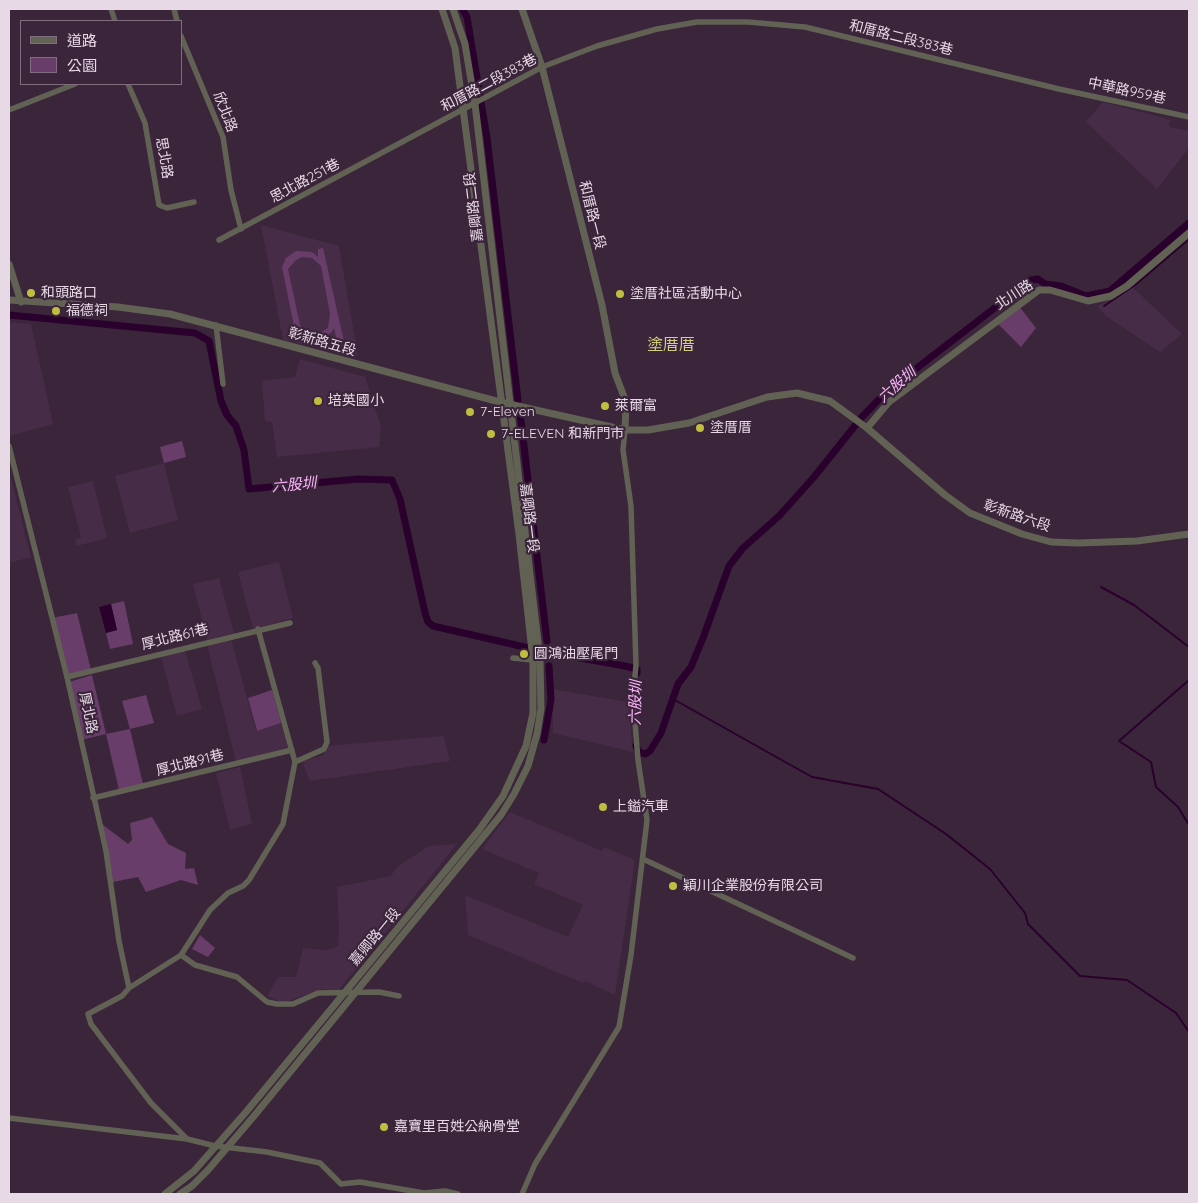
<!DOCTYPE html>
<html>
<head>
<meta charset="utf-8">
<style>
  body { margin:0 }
  #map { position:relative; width:1198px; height:1203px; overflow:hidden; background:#3b253b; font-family:Quicksand,"Noto Sans TC",sans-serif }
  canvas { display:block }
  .frame { position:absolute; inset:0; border:10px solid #e7d9e6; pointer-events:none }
  .legend { position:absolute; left:20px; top:20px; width:162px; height:65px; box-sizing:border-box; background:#3b253b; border:1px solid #806d7f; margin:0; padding:6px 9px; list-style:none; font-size:15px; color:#e7d9e6 }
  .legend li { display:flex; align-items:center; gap:10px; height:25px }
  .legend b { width:25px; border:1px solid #806d7f }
</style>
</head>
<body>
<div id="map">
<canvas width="1198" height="1203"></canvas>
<div class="frame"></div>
<ul class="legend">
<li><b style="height:6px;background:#626254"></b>道路</li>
<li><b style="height:14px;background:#693d6a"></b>公園</li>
</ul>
</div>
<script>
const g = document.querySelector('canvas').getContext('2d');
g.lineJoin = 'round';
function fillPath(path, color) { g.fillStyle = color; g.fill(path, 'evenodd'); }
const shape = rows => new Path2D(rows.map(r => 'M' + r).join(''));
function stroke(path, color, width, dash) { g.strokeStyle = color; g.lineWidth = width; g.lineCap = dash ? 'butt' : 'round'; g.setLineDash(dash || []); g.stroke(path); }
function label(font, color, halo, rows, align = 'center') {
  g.font = font + ' Quicksand,"Noto Sans TC",sans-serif'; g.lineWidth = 4.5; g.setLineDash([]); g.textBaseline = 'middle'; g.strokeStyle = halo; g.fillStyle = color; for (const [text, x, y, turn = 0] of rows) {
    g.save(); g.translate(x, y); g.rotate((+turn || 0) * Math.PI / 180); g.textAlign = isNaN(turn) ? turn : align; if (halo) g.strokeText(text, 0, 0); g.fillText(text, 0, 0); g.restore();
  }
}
fillPath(shape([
  [1103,102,1171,120,1168,123,1170,127,1189,131,1189,148,1157,189,1086,122],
  [261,225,339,246,358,356,283,340],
  [1130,285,1182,334,1160,352,1106,316,1097,306,1117,296],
  [9,322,31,324,53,424,9,436],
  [300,359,365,377,381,427,379,447,277,457,272,422,265,421,262,381,295,377],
  [164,463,178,520,130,533,115,476],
  [9,471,31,557,9,563],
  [93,481,107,538,77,546,75,540,81,537,68,487],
  [279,562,293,618,253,629,238,572],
  [219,578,234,633,207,640,193,584],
  [231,639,256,731,281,723,288,749,236,762,207,645],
  [185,651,202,709,177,716,161,657],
  [552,689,628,702,633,752,553,733],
  [444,736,450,761,310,781,303,764,304,761,324,755,327,746],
  [240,767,252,824,230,830,216,773],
  [510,812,602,851,604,847,635,860,615,995,585,981,583,983,468,935,465,895,568,937,583,905,534,884,539,873,482,849],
  [457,844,338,991,322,989,288,1001,278,1001,267,996,278,977,296,977,303,948,328,950,338,946,339,930,337,887,391,876,397,867,429,846]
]), '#472c47');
fillPath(shape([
  [323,248,345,346,338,346,334,328,331,333,318,339,301,334,294,326,282,267,286,258,296,251,312,252,318,257,318,249],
  [302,257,312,258,321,266,330,314,328,328,318,334,304,330,300,325,288,269,296,260],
  [1018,305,1036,328,1021,347,996,322],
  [182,441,186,457,164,463,160,447],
  [124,601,133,644,110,649,106,633,117,630,111,604],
  [77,613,91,670,68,675,52,618],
  [92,675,106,734,130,729,122,701,146,695,154,723,130,729,143,784,119,790,106,734,81,740,69,682],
  [272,690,281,723,257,731,248,698],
  [152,817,168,844,186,853,185,869,194,868,198,885,181,880,146,892,138,877,113,882,98,821,128,844,132,840,130,823],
  [200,935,215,948,208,957,192,949]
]), '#693d6a');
fillPath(shape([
  [111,604,117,630,106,633,99,607]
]), '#2a002c');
stroke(shape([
  [1104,306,1135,285,1189,239],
  [1101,587,1134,605,1189,647],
  [1189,680,1119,741,1151,762,1156,787,1178,807,1189,825],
  [673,699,812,777,878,789,946,834,990,869,1025,913,1028,924,1080,976,1127,980,1176,1013,1189,1032]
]), '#2a002c', 2);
stroke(shape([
  [462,9,467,17,487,138,518,400],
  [9,315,195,333,209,341,221,401,227,415,236,426,244,450,249,489,358,479,392,480,400,499,425,613,428,622,433,626,542,651,625,666,637,669,637,673],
  [520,412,547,641],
  [544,740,551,700,549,666],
  [636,746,639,752,645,754,650,751,661,733,678,684,691,667,703,638,729,566,743,548,779,516,814,477,862,417,887,391,1031,280,1038,279,1045,284,1061,286,1086,296,1110,291,1189,223]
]), '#2a002c', 7);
stroke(shape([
  [111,9,115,21],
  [174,9,177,21],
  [181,36,223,137,231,190,241,229],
  [128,84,145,123,159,205,167,208,194,202],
  [9,110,75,84],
  [219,240,542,67,597,46,657,29,697,22,748,22,805,27,1059,89,1189,117],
  [216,325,223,384],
  [9,446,67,677,106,851,119,941,129,988],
  [258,629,295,762,283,824,249,880,243,886,228,893,210,910,181,955,129,988,122,996,88,1014,91,1024,151,1103,187,1139,215,1146,267,1152,320,1163,341,1184,360,1182,424,1193,445,1191,458,1194],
  [513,658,533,660],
  [67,677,290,623],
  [295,762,324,749,327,742,318,668,315,663],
  [93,798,292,750],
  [643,859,853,958],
  [181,955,195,965,237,977,267,1002,277,1004,293,1004,318,993,379,992,399,996],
  [9,1118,187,1139],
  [522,1194,535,1164,619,1027,631,955,647,820,638,760,633,697,636,665,631,506,623,450,625,430]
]), '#626254', 5.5);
stroke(shape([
  [522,9,542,67,602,305,615,373,626,402,625,430],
  [9,264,21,302],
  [9,300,118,307,170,314,500,402,625,430,648,430,689,423,767,397,797,393,830,401,867,428,945,495,970,513,1022,534,1051,542,1078,543,1137,541,1189,534],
  [867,428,889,402,1039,290,1050,290,1088,301,1111,296,1127,286,1189,233],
  [165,1194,194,1171,246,1112,479,830,503,796,526,746,533,713,533,660,519,534,455,48,442,9],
  [180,1194,192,1186,208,1170,254,1116,501,815,514,794,528,766,537,734,541,709,540,659,475,104,465,44,453,9]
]), '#626254', 7);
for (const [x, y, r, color] of [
  [31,293,5,"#c0be41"],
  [620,294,5,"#c0be41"],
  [56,311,5,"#c0be41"],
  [318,401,5,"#c0be41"],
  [605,406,5,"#c0be41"],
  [470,412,5,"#c0be41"],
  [700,428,5,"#c0be41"],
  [491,434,5,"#c0be41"],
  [524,654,5,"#c0be41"],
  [603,807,5,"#c0be41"],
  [673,886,5,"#c0be41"],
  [384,1127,5,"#c0be41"]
]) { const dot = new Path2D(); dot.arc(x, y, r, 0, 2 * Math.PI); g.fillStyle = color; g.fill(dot); stroke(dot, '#3b253b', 2); }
label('14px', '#e7d9e6', '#3b253b', [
  ["和厝路二段383巷",901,38,14],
  ["和厝路二段383巷",489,83,-28],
  ["中華路959巷",1127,91,12],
  ["欣北路",225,112,69],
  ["思北路",164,158,80],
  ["思北路251巷",305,181,-28],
  ["嘉卿路二段",474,207,-97],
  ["和厝路一段",592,215,76],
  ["北川路",1014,295,-33],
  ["彰新路五段",322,342,16],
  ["彰新路六段",1017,516,19],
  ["嘉卿路一段",529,518,83],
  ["厚北路61巷",175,637,-14],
  ["厚北路",88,713,78],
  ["厚北路91巷",190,763,-14],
  ["嘉卿路一段",375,937,-50]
]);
label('14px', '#e7d9e6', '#3b253b', [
  ["和頭路口",41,293],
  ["塗厝社區活動中心",630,294],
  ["福德祠",66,311],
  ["培英國小",328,401],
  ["萊爾富",615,406],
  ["7-Eleven",480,412],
  ["塗厝厝",710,428],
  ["7-ELEVEN 和新門市",501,434],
  ["圓鴻油壓尾門",534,654],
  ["上鎰汽車",613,807],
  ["穎川企業股份有限公司",683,886],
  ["嘉寶里百姓公納骨堂",394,1127]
], 'left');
label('italic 15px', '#f9b4f9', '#3b253b', [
  ["六股圳",897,385,-41],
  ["六股圳",294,485,-5],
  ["六股圳",636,703,-89]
]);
label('16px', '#cfd081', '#3b253b', [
  ["塗厝厝",671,345]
]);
</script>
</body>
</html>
